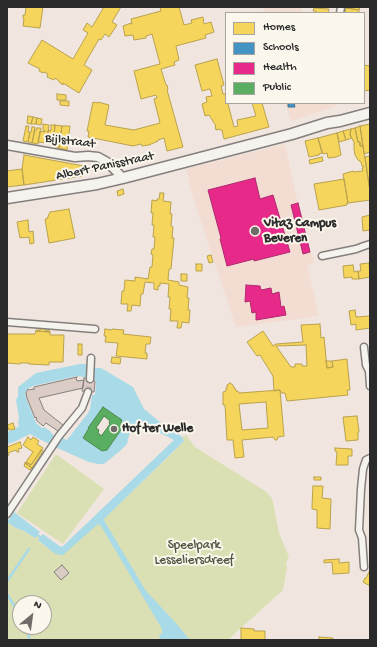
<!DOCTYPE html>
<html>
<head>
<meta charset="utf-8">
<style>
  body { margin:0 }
  #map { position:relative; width:377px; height:647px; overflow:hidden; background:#f0e5df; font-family:"Gochi Hand",sans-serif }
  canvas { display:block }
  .frame { position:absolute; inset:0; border:8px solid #2b2b2b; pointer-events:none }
  .legend { position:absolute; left:225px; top:12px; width:140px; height:92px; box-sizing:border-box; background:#fbf7ec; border:1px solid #a8a59f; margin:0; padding:5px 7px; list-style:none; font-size:12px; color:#2b2b2b }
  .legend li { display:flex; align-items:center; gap:8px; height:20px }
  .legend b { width:20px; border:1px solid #a8a59f }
  .north { position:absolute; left:12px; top:595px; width:40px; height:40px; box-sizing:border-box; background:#fbf7ec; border:1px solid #a8a59f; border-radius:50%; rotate:29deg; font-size:11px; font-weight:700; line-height:16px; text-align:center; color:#2b2b2b }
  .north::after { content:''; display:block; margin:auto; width:14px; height:18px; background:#706c6a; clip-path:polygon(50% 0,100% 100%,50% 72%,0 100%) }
</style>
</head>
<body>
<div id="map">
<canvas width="377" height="647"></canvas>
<div class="frame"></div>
<ul class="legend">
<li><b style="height:11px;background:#f6d55c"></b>Homes</li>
<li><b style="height:11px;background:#4393c3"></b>Schools</li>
<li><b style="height:11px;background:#e7298a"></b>Health</li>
<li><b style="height:11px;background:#5aae61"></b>Public</li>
</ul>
<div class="north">N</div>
</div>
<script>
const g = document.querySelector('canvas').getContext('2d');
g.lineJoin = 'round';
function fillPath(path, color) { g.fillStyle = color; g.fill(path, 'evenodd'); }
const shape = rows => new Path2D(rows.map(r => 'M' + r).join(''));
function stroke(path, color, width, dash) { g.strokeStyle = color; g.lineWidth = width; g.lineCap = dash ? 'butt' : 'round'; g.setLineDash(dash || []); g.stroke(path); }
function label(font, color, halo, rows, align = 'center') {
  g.font = font + ' "Gochi Hand",sans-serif'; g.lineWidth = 4; g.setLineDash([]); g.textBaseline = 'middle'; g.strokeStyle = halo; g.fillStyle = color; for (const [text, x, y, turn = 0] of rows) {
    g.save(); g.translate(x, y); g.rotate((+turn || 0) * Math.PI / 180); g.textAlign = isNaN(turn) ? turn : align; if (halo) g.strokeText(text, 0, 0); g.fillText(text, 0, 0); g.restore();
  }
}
fillPath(shape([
  [263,7,302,7,302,13,264,13],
  [285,103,336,103,336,106,291,121],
  [285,144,295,191,314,263,307,265,319,316,236,327,193,198,186,169]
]), '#f3ddd2');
fillPath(shape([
  [186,435,195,447,265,491,271,497,273,502,279,533,289,557,286,563,287,568,283,590,230,638,230,640,9,640,7,637,7,522,16,528,24,531,35,538,36,536,39,538,38,540,54,553,106,516,164,461,184,441,182,437],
  [20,603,44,603,44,627,20,627],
  [56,454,104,489,63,544,17,513]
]), '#dbe0b4');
fillPath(shape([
  [80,364,86,364,88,368,101,368,133,387,144,409,160,422,173,430,182,437,184,441,104,519,105,522,146,591,175,622,190,640,160,640,159,636,162,633,162,629,101,526,98,524,63,555,60,555,54,553,38,540,39,538,37,536,35,538,24,531,16,528,7,522,14,512,40,532,38,534,41,536,43,534,58,545,61,547,63,546,174,440,139,422,129,435,127,444,121,450,104,464,98,464,89,462,55,447,30,434,14,442,7,444,7,432,15,429,19,426,18,423,19,418,16,400,18,396,18,387,36,373],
  [77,376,92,378,95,380,96,384,95,395,92,395,90,409,88,413,67,440,62,438,61,441,54,436,50,431,44,427,42,428,36,423,28,403,25,394,27,389,33,386],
  [103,407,122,420,121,422,122,424,123,427,107,450,102,451,83,438,89,428,89,427]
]), '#a9dae7');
const homes = shape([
  [26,7,43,7,40,28,23,26,24,18,23,18,23,15,25,15,26,7],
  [104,7,121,7,112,22,117,25,109,37,105,34,101,40,99,39,84,65,92,70,79,93,63,83,63,85,59,82,59,81,55,78,54,80,47,77,48,74,44,72,43,73,39,71,40,69,28,63,42,40,73,59,88,33,83,30,87,23,92,27,104,7],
  [160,7,179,7,184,25,192,23,191,20,203,17,204,24,211,22,214,32,205,35,206,38,176,46,179,60,174,62,175,65,161,69,166,85,167,85,168,89,167,90,183,147,167,151,164,138,158,140,158,141,149,145,142,146,141,144,133,146,88,137,89,131,87,131,93,102,98,103,98,102,109,105,105,125,134,130,160,123,154,99,157,98,156,95,141,99,134,71,160,64,152,34,146,36,146,38,134,40,133,35,125,36,123,26,131,23,131,24,132,24,131,19,161,11,160,7],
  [346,7,360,7,359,10,346,8,346,7],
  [314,8,329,9,328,13,316,13,316,11,313,11,314,8],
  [346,8,359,10,359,13,345,13,346,8],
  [217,59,224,85,221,86,223,94,226,94,226,103,229,103,228,104,234,127,238,126,237,120,256,116,252,103,262,103,269,127,224,139,222,130,220,130,219,129,216,130,215,126,216,126,209,115,205,116,202,104,207,102,206,97,212,96,210,89,202,91,195,65,217,59],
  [364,65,370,66,370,90,364,91,364,65],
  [57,94,66,95,66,100,57,100,57,94],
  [60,101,69,101,69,106,60,105,60,101],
  [28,116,33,117,31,124,27,123,28,116],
  [33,117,37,118,36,124,31,124,33,117],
  [37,118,42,119,41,125,36,124,37,118],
  [43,124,49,125,47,143,38,142,40,131,45,132,45,131,43,130,43,124],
  [370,124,370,152,364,154,360,126,370,124],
  [51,125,55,125,53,144,47,143,48,130,51,131,51,125],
  [55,125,62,126,59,148,53,147,55,125],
  [26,126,29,126,28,132,30,132,28,142,23,141,26,126],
  [62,126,70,126,67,150,59,148,62,126],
  [360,126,363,146,360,146,360,142,358,142,355,128,360,126],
  [32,127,35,127,32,143,28,142,30,132,31,132,32,127],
  [37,128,41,128,38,144,32,143,35,130,36,130,37,128],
  [355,128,358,142,360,142,360,146,363,146,370,191,370,200,348,203,343,174,353,171,353,172,363,171,362,168,363,168,363,166,362,166,361,162,358,160,355,155,354,149,354,142,350,135,351,129,355,128],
  [351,129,350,135,352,138,346,140,343,131,351,129],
  [343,131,346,140,339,142,337,133,343,131],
  [337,133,341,155,336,157,328,158,327,153,323,154,318,138,337,133],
  [318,138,322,153,319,154,319,155,309,157,305,141,318,138],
  [24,155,84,166,83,176,24,185,22,169,24,155],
  [370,156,370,191,365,157,370,156],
  [322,157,323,161,310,164,309,160,322,157],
  [22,169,24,185,23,185,7,187,7,171,22,169],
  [344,179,348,203,347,203,347,205,319,210,314,184,344,179],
  [123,189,124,194,118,196,117,191,123,189],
  [160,193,164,193,163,201,171,202,170,214,172,214,171,226,173,227,172,238,174,238,171,269,169,269,168,280,179,282,179,285,188,287,187,298,189,298,188,310,190,310,189,323,182,322,181,328,177,328,178,321,170,321,171,309,169,309,170,297,168,297,169,284,160,283,160,286,158,286,158,290,154,289,154,283,145,282,143,294,141,294,140,306,132,305,131,311,127,311,128,304,121,304,122,291,124,291,125,280,135,281,135,277,148,279,150,267,152,267,153,255,151,254,152,249,154,249,155,237,153,237,154,225,152,225,153,213,151,213,152,200,157,201,157,199,159,199,160,193],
  [69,209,75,238,49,243,45,219,47,219,50,212,69,209],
  [370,215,370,230,363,231,362,217,370,215],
  [28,220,29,232,33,231,34,243,30,244,29,237,23,238,23,237,20,238,17,222,28,220],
  [211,255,213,262,209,263,207,256,211,255],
  [369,263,370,277,359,279,358,271,361,271,360,264,369,263],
  [196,264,202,264,202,271,196,271,196,264],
  [353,265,354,271,354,272,358,271,359,279,352,279,352,277,344,278,343,266,353,265],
  [181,274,187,274,187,281,181,281,181,274],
  [355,310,356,317,370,316,370,328,356,330,356,324,351,325,349,311,355,310],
  [320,324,321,338,324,337,327,368,333,367,332,361,347,359,350,390,347,390,348,395,287,401,285,393,281,393,280,390,274,391,273,376,260,355,257,356,247,342,263,331,273,346,276,344,303,342,301,325,320,324],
  [306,345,307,366,302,366,302,364,295,364,295,367,291,367,276,346,306,345],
  [41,326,46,327,45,330,50,331,50,332,36,331,36,330,40,330,41,326],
  [105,329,112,330,112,329,124,330,123,334,151,337,150,344,146,344,145,353,147,353,147,359,116,356,118,343,105,342,106,336,104,336,105,329],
  [36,331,50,332,50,335,64,335,63,362,49,362,49,365,29,364,29,363,20,363,20,364,7,363,7,334,35,334,36,331],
  [78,344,82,344,82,355,78,355,78,344],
  [112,357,121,358,120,364,111,363,112,357],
  [326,361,332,361,333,367,327,368,326,361],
  [230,383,233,385,234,388,235,388,236,391,238,391,239,393,280,390,284,436,278,437,277,440,275,440,273,437,242,440,244,457,235,458,233,440,227,440,225,405,223,405,223,392,226,391,226,388,227,388,227,385,230,383],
  [266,402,268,428,242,430,239,404,266,402],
  [357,416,359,432,358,432,358,440,346,441,343,417,357,416],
  [13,423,15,429,9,430,7,425,13,423],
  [28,437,31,440,33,437,39,441,37,444,43,448,31,465,26,462,33,452,23,445,28,437],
  [20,442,22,448,18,449,19,452,17,452,16,450,8,453,9,455,7,456,7,447,20,442],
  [335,448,352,449,352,456,348,456,348,465,336,465,337,452,335,451,335,448],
  [41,450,43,451,32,468,25,463,26,462,31,465,41,450],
  [25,463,32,468,30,470,24,466,25,463],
  [314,477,321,477,321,480,314,480,314,477],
  [313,486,323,486,322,498,331,499,330,529,317,528,317,510,312,509,312,506,313,486],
  [339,559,339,563,349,562,349,573,333,574,332,562,324,563,324,560,339,559],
  [370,570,370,586,363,582,365,578,366,578,370,570],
  [241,628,254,629,254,631,265,631,265,640,241,640,241,628],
  [319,637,333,638,333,640,319,640,319,637]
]);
fillPath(homes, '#f6d55c');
stroke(homes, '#b9a24d', 1);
const schools = shape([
  [288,103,294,103,295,107,288,107,288,103]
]);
fillPath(schools, '#4393c3');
stroke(schools, '#3c7495', 1);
const health = shape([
  [255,178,260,199,273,195,290,252,254,261,254,259,227,266,220,239,221,238,208,190,255,178],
  [298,203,310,252,303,254,291,205,298,203],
  [246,285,260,286,261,290,271,288,272,294,279,292,281,307,284,306,286,315,256,320,256,312,252,313,250,301,245,302,246,285]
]);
fillPath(health, '#e7298a');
stroke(health, '#af2a6e', 1);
const public = shape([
  [103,407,122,420,121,422,122,424,123,427,107,450,102,451,83,438,89,428,88,428,103,407],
  [104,416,110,421,109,423,110,424,102,435,103,435,102,436,98,433,99,430,96,428,104,416]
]);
fillPath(public, '#5aae61');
stroke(public, '#4c8751', 1);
stroke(shape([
  [7,581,29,549],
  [7,594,13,604,20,613],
  [28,627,29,631,29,640]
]), '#a9dae7', 2.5);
const building = shape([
  [77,377,76,378,77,381,84,380,83,388,39,398,44,410,63,425,58,431,46,423,43,426,36,420,37,418,36,417,35,418,27,398,26,393,28,389,29,390,33,389,34,390,34,387,77,377],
  [84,378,93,379,95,382,94,392,82,391,84,378],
  [62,565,69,573,61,580,54,572,62,565]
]);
fillPath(building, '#dcccc6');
stroke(building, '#847f7c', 1);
stroke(shape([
  [88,392,90,379]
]), '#c9c0bb', 6, [6, 3]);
const minor = shape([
  [340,13,341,7],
  [322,256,356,249,364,246,370,244],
  [7,322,95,329],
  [364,347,366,365,369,371,370,386],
  [90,379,91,358],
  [7,514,59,436,82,408,88,392],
  [364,567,362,538,359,530,361,489,363,469,366,460,370,458]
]);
const tertiary = shape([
  [7,145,75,157,88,156,98,157,107,162,123,178]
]);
const primary = shape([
  [7,198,97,184,123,178,292,134,327,123,340,121,370,113]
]);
stroke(minor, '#847f7c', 9);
stroke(tertiary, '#847f7c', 11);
stroke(primary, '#847f7c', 13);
stroke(minor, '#f5f3ee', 6);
stroke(tertiary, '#f5f3ee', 8);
stroke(primary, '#f5f3ee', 10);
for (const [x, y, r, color] of [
  [255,231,5,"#706c6a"],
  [114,429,4,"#706c6a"]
]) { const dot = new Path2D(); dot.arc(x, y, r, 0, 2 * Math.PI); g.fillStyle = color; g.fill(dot); stroke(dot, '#fbf7ec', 1.5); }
label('13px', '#2b2b2b', '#fbf7ec', [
  ["Bijlstraat",70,142,7],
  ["Albert Panisstraat",105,167,-12]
]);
label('bold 13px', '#2b2b2b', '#fbf7ec', [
  ["Vitaz Campus",264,224],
  ["Beveren",264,239],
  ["Hof ter Welle",122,429]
], 'left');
label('13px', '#525744', '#fbf7ec', [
  ["Speelpark",194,546],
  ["Lesseliersdreef",194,561]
]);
</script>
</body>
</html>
